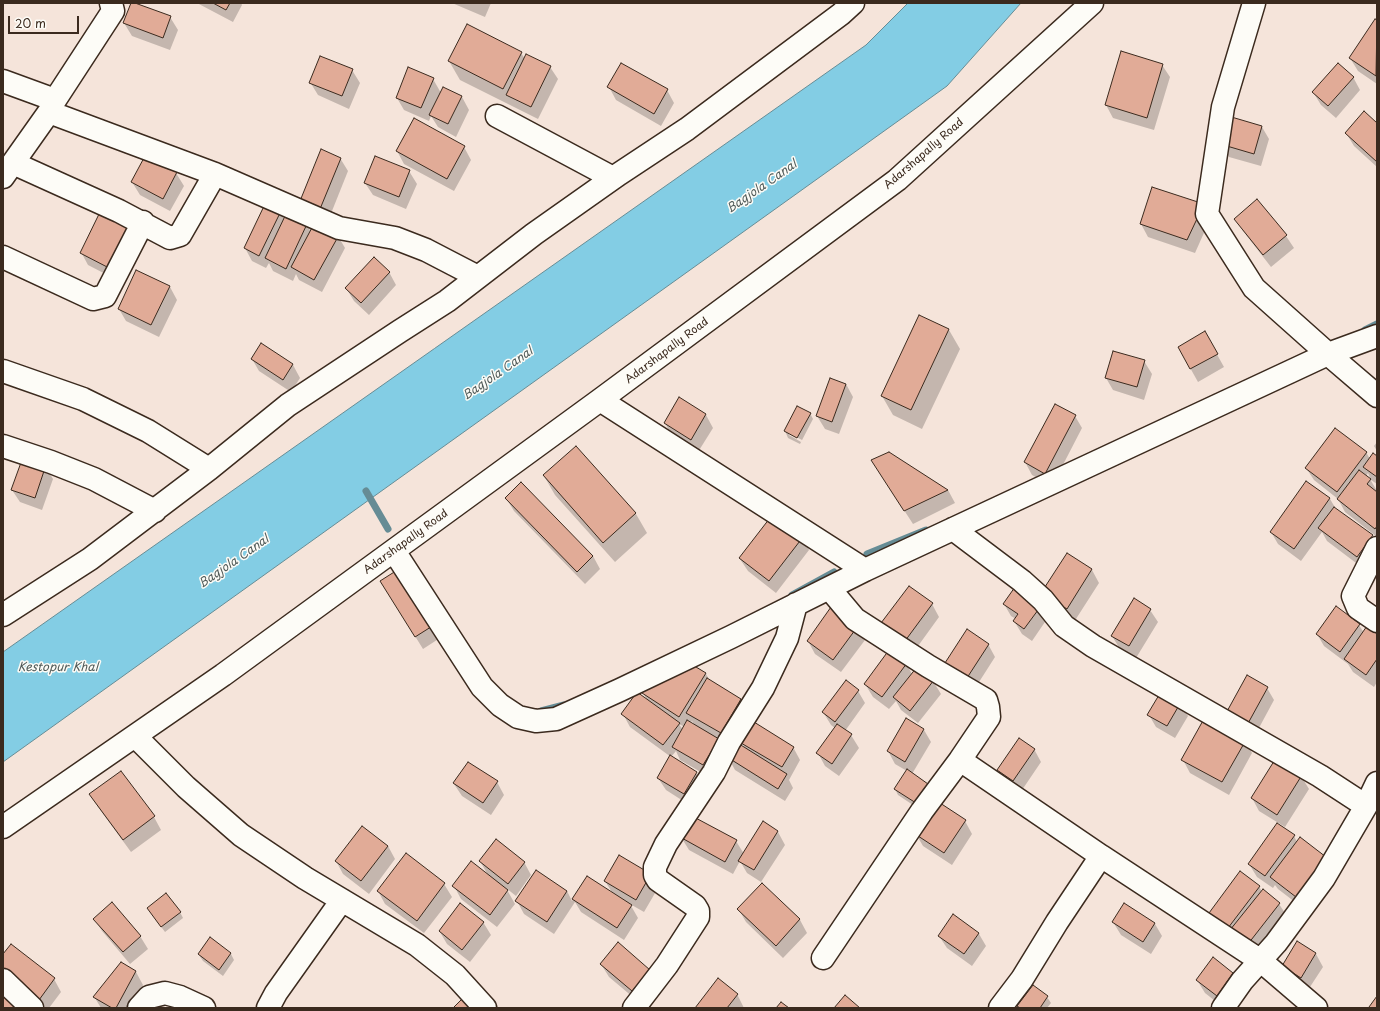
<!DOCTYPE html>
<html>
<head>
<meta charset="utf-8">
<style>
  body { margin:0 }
  #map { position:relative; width:1380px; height:1011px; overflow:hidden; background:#f5e4da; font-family:"Playpen Sans",sans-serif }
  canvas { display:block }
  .frame { position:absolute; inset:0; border:4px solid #3b2a1e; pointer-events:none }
  .scale { position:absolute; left:8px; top:16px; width:71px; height:18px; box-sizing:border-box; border:2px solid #3b2a1e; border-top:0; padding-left:5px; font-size:12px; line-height:14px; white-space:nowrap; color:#3b2a1e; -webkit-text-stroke:3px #fdfcf7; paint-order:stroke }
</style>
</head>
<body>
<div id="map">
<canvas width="1380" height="1011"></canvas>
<div class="frame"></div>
<div class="scale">20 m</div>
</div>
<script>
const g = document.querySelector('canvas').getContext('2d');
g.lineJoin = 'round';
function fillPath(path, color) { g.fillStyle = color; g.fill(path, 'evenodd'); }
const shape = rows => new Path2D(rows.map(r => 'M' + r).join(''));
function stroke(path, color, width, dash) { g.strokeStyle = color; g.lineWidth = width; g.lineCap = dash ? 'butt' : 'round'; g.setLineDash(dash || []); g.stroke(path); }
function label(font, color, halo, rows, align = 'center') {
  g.font = font + ' "Playpen Sans",sans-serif'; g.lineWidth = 3; g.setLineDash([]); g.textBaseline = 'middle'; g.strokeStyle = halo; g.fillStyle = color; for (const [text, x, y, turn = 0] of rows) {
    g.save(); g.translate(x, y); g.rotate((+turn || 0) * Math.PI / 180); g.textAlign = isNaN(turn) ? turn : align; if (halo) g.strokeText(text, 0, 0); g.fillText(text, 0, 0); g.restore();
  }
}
const water = shape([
  [908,3,1021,3,947,86,3,762,3,652,866,45,908,3]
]);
fillPath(water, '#83cde4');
stroke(water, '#668c95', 1);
fillPath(shape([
  [197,3,241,3,242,5,233,22],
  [452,3,491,3,485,17],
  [170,17,178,30,170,50,132,36,124,23],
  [1375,20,1377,21,1377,84,1358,71,1350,58],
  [521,53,525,59,550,67,558,79,538,119,460,80,449,61],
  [1162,65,1170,77,1154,130,1113,118,1106,105],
  [352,70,360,83,349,109,318,95,310,82],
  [1353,77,1360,90,1336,118,1321,105,1313,92],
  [433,79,441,93,444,88,462,97,469,110,456,137,438,127,431,116,429,121,404,110,397,98],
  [609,87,667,90,674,103,661,126,616,100],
  [1377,124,1377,167,1354,146,1346,133],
  [1262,127,1269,139,1261,166,1229,157,1221,144],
  [464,147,471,160,454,191,404,164,397,151],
  [340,158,348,171,328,221,309,214],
  [409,171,417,184,406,209,373,195,365,183],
  [176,173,184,186,170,211,140,195,132,182],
  [1152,188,1211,217,1195,253,1148,237,1141,224],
  [1257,200,1286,236,1294,248,1271,267,1243,231,1235,219],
  [280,212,284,219,307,225,311,232,338,236,345,248,322,292,299,280,296,274,293,281,273,271,269,263,266,268,252,261,245,248],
  [139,240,119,281,88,265,81,252],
  [137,271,170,287,177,300,159,337,126,321,119,309],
  [389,272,396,285,369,315,354,301,346,288],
  [949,330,960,349,922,429,893,415,882,396],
  [1205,333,1224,367,1198,382,1179,348],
  [261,344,293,365,300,378,291,392,259,371,252,359],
  [1144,361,1152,374,1144,400,1113,390,1106,378],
  [846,384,853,397,839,434,825,429,817,416],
  [679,399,706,415,713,428,698,452,672,436,665,423],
  [810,413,813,419,800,444,788,438,785,431],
  [789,433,802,440,801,442,789,435],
  [1075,416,1082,428,1052,486,1032,475,1025,462],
  [1377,442,1377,451,1374,446],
  [576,447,636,514,647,533,615,562,555,495,544,476],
  [1366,452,1370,459,1377,457,1377,484,1371,480,1368,473,1366,476,1370,479,1377,491,1377,537,1345,512,1338,499,1314,480,1306,468],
  [889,453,948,490,955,503,913,524,880,473],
  [45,466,53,479,42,510,20,502,12,490],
  [1307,482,1330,499,1336,509,1372,536,1377,545,1364,569,1327,541,1322,532,1301,561,1278,544,1271,532],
  [506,498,593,556,600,569,585,584,514,511],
  [802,537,809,550,776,593,748,571,740,559],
  [1067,554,1092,570,1099,583,1074,622,1050,606],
  [399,570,440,638,423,649,389,594],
  [1015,588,1047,619,1032,641,1022,634,1014,621,1016,619,1011,616,1004,604],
  [932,604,939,617,913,653,890,636],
  [1150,610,1158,622,1136,658,1120,649,1112,636],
  [1359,625,1364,633,1377,635,1377,682,1374,687,1353,672,1348,664,1324,646,1317,634],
  [857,627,865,640,841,672,815,654,808,641],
  [988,644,995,657,972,693,952,679],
  [906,663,912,674,933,681,941,694,918,723,901,710,896,701,889,709,873,697,865,684],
  [690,665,706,674,710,681,741,699,748,712,711,778,680,760,676,751,671,757,696,773,704,785,691,806,666,790,658,778,671,757,630,727,623,714,647,700,643,693],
  [692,721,695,726,690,723],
  [679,724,685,727,683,730],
  [1267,688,1274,700,1253,739,1233,728],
  [858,691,865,703,845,731,851,735,859,748,839,776,825,766,818,753,835,728,831,725,823,712],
  [1180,703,1188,716,1175,738,1156,727,1149,715],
  [924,730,931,742,912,774,928,784,931,790,919,809,898,795,895,789,907,771,895,764,888,751],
  [1245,740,1252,753,1229,795,1190,773,1183,760],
  [742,743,793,747,800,760,789,780,793,788,785,801,735,770,728,757,746,750],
  [1034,749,1041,762,1020,793,1006,782,998,770],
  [121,772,154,817,161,830,131,852,98,807,90,795],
  [1301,776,1309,789,1285,827,1259,811,1252,798],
  [497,782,504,795,491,815,462,796,454,784],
  [692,817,736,841,744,854,763,823,778,832,785,845,761,882,747,873,740,861,733,874,689,850,681,837],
  [965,821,972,834,952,865,923,846,916,834],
  [362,827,388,846,395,859,369,894,343,874,336,861],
  [1294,836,1297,842,1325,858,1304,909,1278,889,1275,885,1273,888,1257,877,1249,864],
  [619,857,658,888,644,912,630,904,638,918,624,940,581,912,575,902,554,934,524,914,517,901,567,891,572,901,587,877,613,894,605,881],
  [480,861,524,862,531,875,516,896,506,888,515,904,497,927,461,899,454,886,489,877],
  [444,884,452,897,424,933,385,904,378,891],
  [762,884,800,920,807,933,783,958,746,922,739,910],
  [1259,886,1262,892,1279,904,1287,916,1255,956,1217,926,1210,913],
  [148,909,180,912,183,918,165,932],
  [953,916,979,934,986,946,972,966,947,948,939,936],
  [94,919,140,936,148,949,130,964,102,931],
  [483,922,491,935,470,962,447,944,440,932],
  [1113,922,1155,924,1162,936,1151,954,1121,935],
  [211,939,231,954,234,960,223,976,203,961,199,955],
  [1297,943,1316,954,1323,967,1308,990,1283,966],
  [618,944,657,984,640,1003,609,977,601,964],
  [3,956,54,979,61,992,49,1008,42,1008],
  [1213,959,1233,974,1240,987,1224,1008,1205,993,1197,980],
  [121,964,136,972,143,985,130,1008,101,1008,95,998],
  [737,994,744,1008,696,1008],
  [1047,997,1051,1003,1047,1008,1019,1008,1018,1006]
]), '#0003');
stroke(shape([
  [1365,330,1377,324],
  [366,491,388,529],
  [867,554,926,530],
  [792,595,834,572],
  [541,711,564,705]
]), '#668c95', 7);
const building = shape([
  [131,3,135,3,171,16,163,38,123,23,131,3],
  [213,3,230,3,226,10,213,3],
  [1375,19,1377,20,1376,76,1349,58,1375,19],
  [467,24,522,52,503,89,448,61,467,24],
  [1121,51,1163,64,1147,118,1105,105,1121,51],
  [526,54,551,66,531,107,506,95,526,54],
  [320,56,353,69,342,96,309,83,320,56],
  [621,63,668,89,654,114,607,87,621,63],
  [1338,63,1354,77,1328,106,1312,92,1338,63],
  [408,67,434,78,421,108,396,98,408,67],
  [443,87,462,96,448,124,429,115,443,87],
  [1364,111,1377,123,1377,162,1345,133,1364,111],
  [1228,116,1262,126,1254,154,1220,144,1228,116],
  [414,118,465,146,447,179,396,151,414,118],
  [321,149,341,158,320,209,300,201,321,149],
  [145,156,177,172,163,199,131,182,145,156],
  [375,156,410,170,399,197,364,183,375,156],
  [1152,187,1204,204,1187,240,1140,224,1152,187],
  [1257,199,1287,235,1263,255,1234,219,1257,199],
  [265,204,281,211,259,256,244,248,265,204],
  [101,210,133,227,111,269,80,253,101,210],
  [286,214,307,224,286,269,265,258,286,214],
  [315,222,339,235,314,280,291,267,315,222],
  [374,257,390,272,361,303,345,288,374,257],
  [136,270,170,286,151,325,118,309,136,270],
  [919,315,949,329,911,410,881,396,919,315],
  [1205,331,1218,354,1190,369,1178,347,1205,331],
  [261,343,293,364,283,380,251,359,261,343],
  [1113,351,1145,360,1137,387,1105,378,1113,351],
  [830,378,846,384,832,422,816,416,830,378],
  [679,397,706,414,691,440,664,423,679,397],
  [1055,404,1076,415,1045,474,1024,462,1055,404],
  [797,406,811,413,797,438,784,431,797,406],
  [1335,428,1367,452,1337,492,1305,468,1335,428],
  [576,446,636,513,603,543,543,475,576,446],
  [889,452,948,490,904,511,871,460,889,452],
  [1373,453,1377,456,1377,477,1363,467,1373,453],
  [23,457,46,465,35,498,11,490,23,457],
  [1359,470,1371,479,1367,484,1377,492,1377,526,1375,529,1337,499,1359,470],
  [1306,481,1330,498,1294,549,1270,532,1306,481],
  [521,482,593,556,577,572,505,498,521,482],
  [1334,507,1373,535,1357,557,1318,528,1334,507],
  [773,514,803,537,769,581,739,558,773,514],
  [1067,553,1092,569,1067,609,1041,593,1067,553],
  [399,569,434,625,415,637,380,581,399,569],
  [909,586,933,603,905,641,881,623,909,586],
  [1015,587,1041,606,1024,629,1013,621,1018,614,1003,604,1015,587],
  [1134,598,1151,609,1129,646,1111,636,1134,598],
  [1336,606,1360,624,1340,652,1316,634,1336,606],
  [831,607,858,626,833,660,807,641,831,607],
  [1367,626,1377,634,1377,659,1366,675,1344,659,1367,626],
  [967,629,989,644,965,681,943,666,967,629],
  [889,650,907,663,882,697,864,684,889,650],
  [691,664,706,673,679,717,642,693,653,676,691,664],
  [917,667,934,680,910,711,893,697,917,667],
  [1247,675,1268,687,1246,727,1225,715,1247,675],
  [707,678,741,699,721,733,686,713,707,678],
  [846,680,859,690,835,722,822,712,846,680],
  [1162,690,1181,702,1167,726,1147,715,1162,690],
  [637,692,680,723,663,745,621,714,637,692],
  [1205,717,1246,740,1222,782,1181,760,1205,717],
  [906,718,924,729,905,762,887,751,906,718],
  [687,720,719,739,703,765,672,747,687,720],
  [754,722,794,747,782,767,741,743,754,722],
  [837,724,852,734,832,764,816,753,837,724],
  [1019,738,1035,749,1013,781,997,770,1019,738],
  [736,742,787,774,778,789,727,757,736,742],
  [670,755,697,772,684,794,657,778,670,755],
  [1276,758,1302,775,1277,815,1251,798,1276,758],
  [468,762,498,781,483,803,453,783,468,762],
  [907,769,928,784,916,803,894,789,907,769],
  [121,771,155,816,123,840,89,794,121,771],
  [937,801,966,820,944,853,915,834,937,801],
  [692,816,737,840,725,862,680,837,692,816],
  [763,821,778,831,754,870,738,861,763,821],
  [1277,823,1295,835,1265,876,1248,864,1277,823],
  [362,826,388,846,361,881,335,861,362,826],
  [1300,837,1326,857,1296,897,1270,877,1300,837],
  [496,839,525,862,508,884,479,861,496,839],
  [406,853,445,883,417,921,377,891,406,853],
  [619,855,651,874,636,900,604,881,619,855],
  [471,861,508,890,490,915,452,886,471,861],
  [536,870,567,891,547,922,515,901,536,870],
  [1240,871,1260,886,1228,928,1209,913,1240,871],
  [587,876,632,905,617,928,572,899,587,876],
  [762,883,800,919,776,946,737,909,762,883],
  [1263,889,1280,903,1248,944,1230,930,1263,889],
  [166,893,181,912,161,927,147,908,166,893],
  [112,902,141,936,123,952,93,919,112,902],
  [460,903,484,922,462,950,439,931,460,903],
  [1124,903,1155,923,1143,942,1112,922,1124,903],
  [953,914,979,933,964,954,938,936,953,914],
  [210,937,231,953,219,970,198,954,210,937],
  [1297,941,1316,953,1301,978,1282,966,1297,941],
  [618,942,650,970,632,991,600,964,618,942],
  [11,944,55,978,39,1000,3,972,3,954,11,944],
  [1213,957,1233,973,1217,996,1196,980,1213,957],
  [121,962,136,971,116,1008,112,1008,93,997,121,962],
  [718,978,738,994,727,1008,695,1008,718,978],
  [3,985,29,1008,3,1008,3,985],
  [1033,985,1048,996,1040,1008,1020,1008,1017,1006,1033,985],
  [845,995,860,1008,834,1008,845,995],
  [1377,996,1377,1008,1370,1008,1369,1007,1377,996],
  [463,998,474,1008,453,1008,463,998],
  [781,1002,789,1008,776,1008,781,1002]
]);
fillPath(building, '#e1ab97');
stroke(building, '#3b2a1e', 1);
const minor = shape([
  [1254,3,1223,107,1207,214,1254,288,1328,354,1377,396],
  [3,81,55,100],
  [49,112,215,174,339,228,395,238,426,250,478,277],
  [497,116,613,178],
  [13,163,119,211,170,238,180,235,215,174],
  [3,177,49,112,55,100,113,11,111,3],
  [3,257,93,299,105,296,143,222],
  [3,371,83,399,148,431,209,469],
  [600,400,865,570,1328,354,1377,336],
  [3,446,51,462,94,479,155,511],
  [953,529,1022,581,1043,600,1064,626,1093,646,1320,776,1366,806,1324,878,1276,943,1242,981,1223,1008],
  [1377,548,1353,596,1358,608,1377,621],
  [394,551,482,687,500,705,518,717,536,721,556,719,620,690,731,637,865,570],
  [3,615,90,559,209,469,288,405,400,331,447,301,534,234,619,174,687,129,841,14,853,3],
  [135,736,186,787,241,835,305,878,417,945,455,975,485,1008],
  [960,760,1101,856],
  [1366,806,1377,783],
  [3,827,223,675,600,400,897,180,1092,3],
  [823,958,922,811,960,760,989,717,988,707,986,700,928,666,855,619,829,588],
  [3,980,32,1008],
  [139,1008,149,997,165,993,180,997,204,1008],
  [268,1008,276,993,342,900],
  [634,1008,667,965,698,917,698,911,695,906,658,880,655,875,655,867,666,844,714,772,729,742,763,688,787,638,796,604],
  [1000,1008,1022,979,1057,922,1101,856,1261,961,1316,1008]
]);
stroke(minor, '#3b2a1e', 25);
stroke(minor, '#fdfcf7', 22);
label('11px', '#3b2a1e', '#fdfcf7', [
  ["Adarshapally Road",924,154,-41],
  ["Adarshapally Road",667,351,-37],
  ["Adarshapally Road",406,542,-36]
]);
label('italic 12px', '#515b59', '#fdfcf7', [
  ["Bagjola Canal",762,187,-35],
  ["Bagjola Canal",498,374,-35],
  ["Bagjola Canal",234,562,-35],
  ["Kestopur Khal",58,668]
]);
</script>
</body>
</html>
